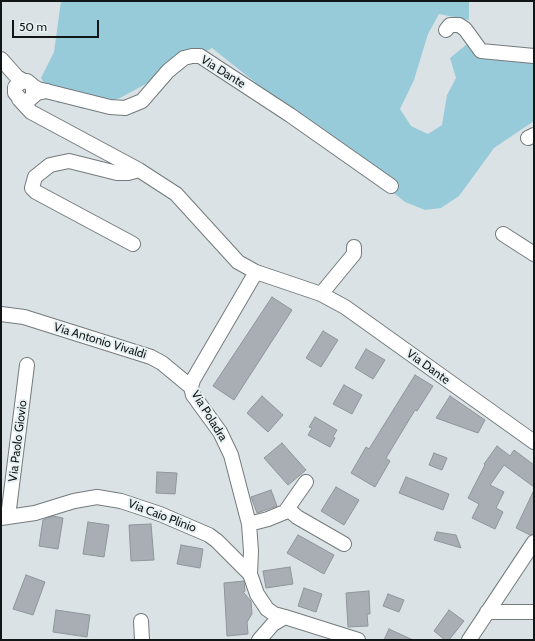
<!DOCTYPE html>
<html>
<head>
<meta charset="utf-8">
<style>
  body { margin:0 }
  #map { position:relative; width:535px; height:641px; overflow:hidden; background:#dae2e5; font-family:Cabin,sans-serif }
  canvas { display:block }
  .frame { position:absolute; inset:0; border:2px solid #131617; pointer-events:none }
  .scale { position:absolute; left:12px; top:20px; width:87px; height:18px; box-sizing:border-box; border:2px solid #131617; border-top:0; padding-left:5px; font-size:12px; line-height:14px; white-space:nowrap; color:#131617; -webkit-text-stroke:3px #e7f0f2; paint-order:stroke }
</style>
</head>
<body>
<div id="map">
<canvas width="535" height="641"></canvas>
<div class="frame"></div>
<div class="scale">50 m</div>
</div>
<script>
const g = document.querySelector('canvas').getContext('2d');
g.lineJoin = 'round';
function fillPath(path, color) { g.fillStyle = color; g.fill(path, 'evenodd'); }
const shape = rows => new Path2D(rows.map(r => 'M' + r).join(''));
function stroke(path, color, width, dash) { g.strokeStyle = color; g.lineWidth = width; g.lineCap = dash ? 'butt' : 'round'; g.setLineDash(dash || []); g.stroke(path); }
function label(font, color, halo, rows, align = 'center') {
  g.font = font + ' Cabin,sans-serif'; g.lineWidth = 4; g.setLineDash([]); g.textBaseline = 'middle'; g.strokeStyle = halo; g.fillStyle = color; for (const [text, x, y, turn = 0] of rows) {
    g.save(); g.translate(x, y); g.rotate((+turn || 0) * Math.PI / 180); g.textAlign = isNaN(turn) ? turn : align; if (halo) g.strokeText(text, 0, 0); g.fillText(text, 0, 0); g.restore();
  }
}
fillPath(shape([
  [61,1,469,1,469,20,439,14,428,34,414,80,400,109,411,126,428,134,442,125,447,95,456,78,450,58,478,35,491,55,534,58,534,121,494,148,459,196,441,208,425,210,405,202,212,48,120,98,83,109,66,103,58,103,54,100,41,78,54,52]
]), '#98cbda');
const building = shape([
  [272,297,292,310,234,400,213,386,272,297],
  [323,331,338,340,321,367,306,358,323,331],
  [366,349,385,360,373,379,355,368,366,349],
  [415,375,433,386,417,411,415,410,386,458,390,461,375,487,351,473,366,447,369,449,415,375],
  [344,385,362,395,352,414,333,404,344,385],
  [262,396,283,415,268,432,247,413,262,396],
  [450,396,485,420,478,433,436,418,450,396],
  [315,417,337,430,333,437,335,438,330,447,308,435,312,428,309,427,315,417],
  [282,443,306,470,288,485,264,458,282,443],
  [497,446,510,456,514,450,534,465,534,487,504,465,490,485,504,492,496,508,503,512,495,529,472,518,479,504,468,498,485,465,484,464,497,446],
  [434,453,447,458,442,470,429,465,434,453],
  [157,472,177,473,175,494,156,493,157,472],
  [406,477,449,494,443,510,399,493,406,477],
  [336,487,359,500,344,525,321,511,336,487],
  [271,490,277,506,257,513,251,497,271,490],
  [534,490,534,534,530,535,516,528,534,490],
  [53,516,63,518,58,549,39,546,43,520,53,516],
  [88,522,109,525,104,557,83,554,88,522],
  [151,524,154,560,131,561,129,525,151,524],
  [437,532,456,535,461,548,434,540,437,532],
  [298,535,334,555,324,574,287,553,298,535],
  [181,545,203,549,200,568,177,564,181,545],
  [290,567,293,584,266,588,263,571,290,567],
  [26,575,45,582,33,615,13,609,26,575],
  [244,581,245,591,243,592,251,601,252,614,247,622,248,634,227,636,224,583,244,581],
  [304,588,322,594,316,612,298,606,304,588],
  [369,591,370,614,367,614,368,626,348,627,346,593,369,591],
  [388,594,404,600,399,612,383,606,388,594],
  [56,610,90,615,87,637,53,632,56,610],
  [449,610,464,621,449,640,445,640,434,631,449,610],
  [389,629,413,640,384,640,389,629]
]);
fillPath(building, '#a8aeb3');
stroke(building, '#8f959a', 1);
const minor = shape([
  [446,30,450,25,459,25,465,29,481,51,534,56],
  [1,59,17,77,24,81],
  [33,86,38,89,110,107,125,108,142,101,168,71,184,58,192,56,200,56,290,115,391,186],
  [33,94,33,86,27,81,21,82,15,87,15,93,22,101,29,100,37,93,47,91],
  [19,99,31,112,139,170,176,194,238,262,256,272,321,294,345,307,534,442],
  [528,138,534,135],
  [503,234,534,254],
  [133,244,36,192,32,188,35,177,50,165,69,161,117,173,128,173,139,170],
  [321,294,354,254,354,247],
  [1,314,24,317,151,357,162,363,191,387],
  [288,509,297,517,344,544],
  [8,517,27,365],
  [1,518,35,513,74,501,97,497,121,501,160,514,209,535,217,541,250,574,257,594,267,609,274,614,285,617],
  [249,524,268,519,285,512,306,482],
  [250,574,251,551,249,524,231,455,220,432,193,395,191,387,193,380,256,272],
  [487,612,534,612],
  [141,621,142,640],
  [259,640,273,624,285,617,358,640],
  [469,640,534,542]
]);
stroke(minor, '#747b7d', 16);
stroke(minor, '#fff', 14);
label('12px', '#131617', '#e7f0f2', [
  ["Via Dante",223,72,32],
  ["Via Antonio Vivaldi",100,341,17],
  ["Via Dante",428,367,36],
  ["Via Poladra",209,416,58],
  ["Via Paolo Giovio",18,441,-83],
  ["Via Caio Plinio",162,516,21]
]);
</script>
</body>
</html>
